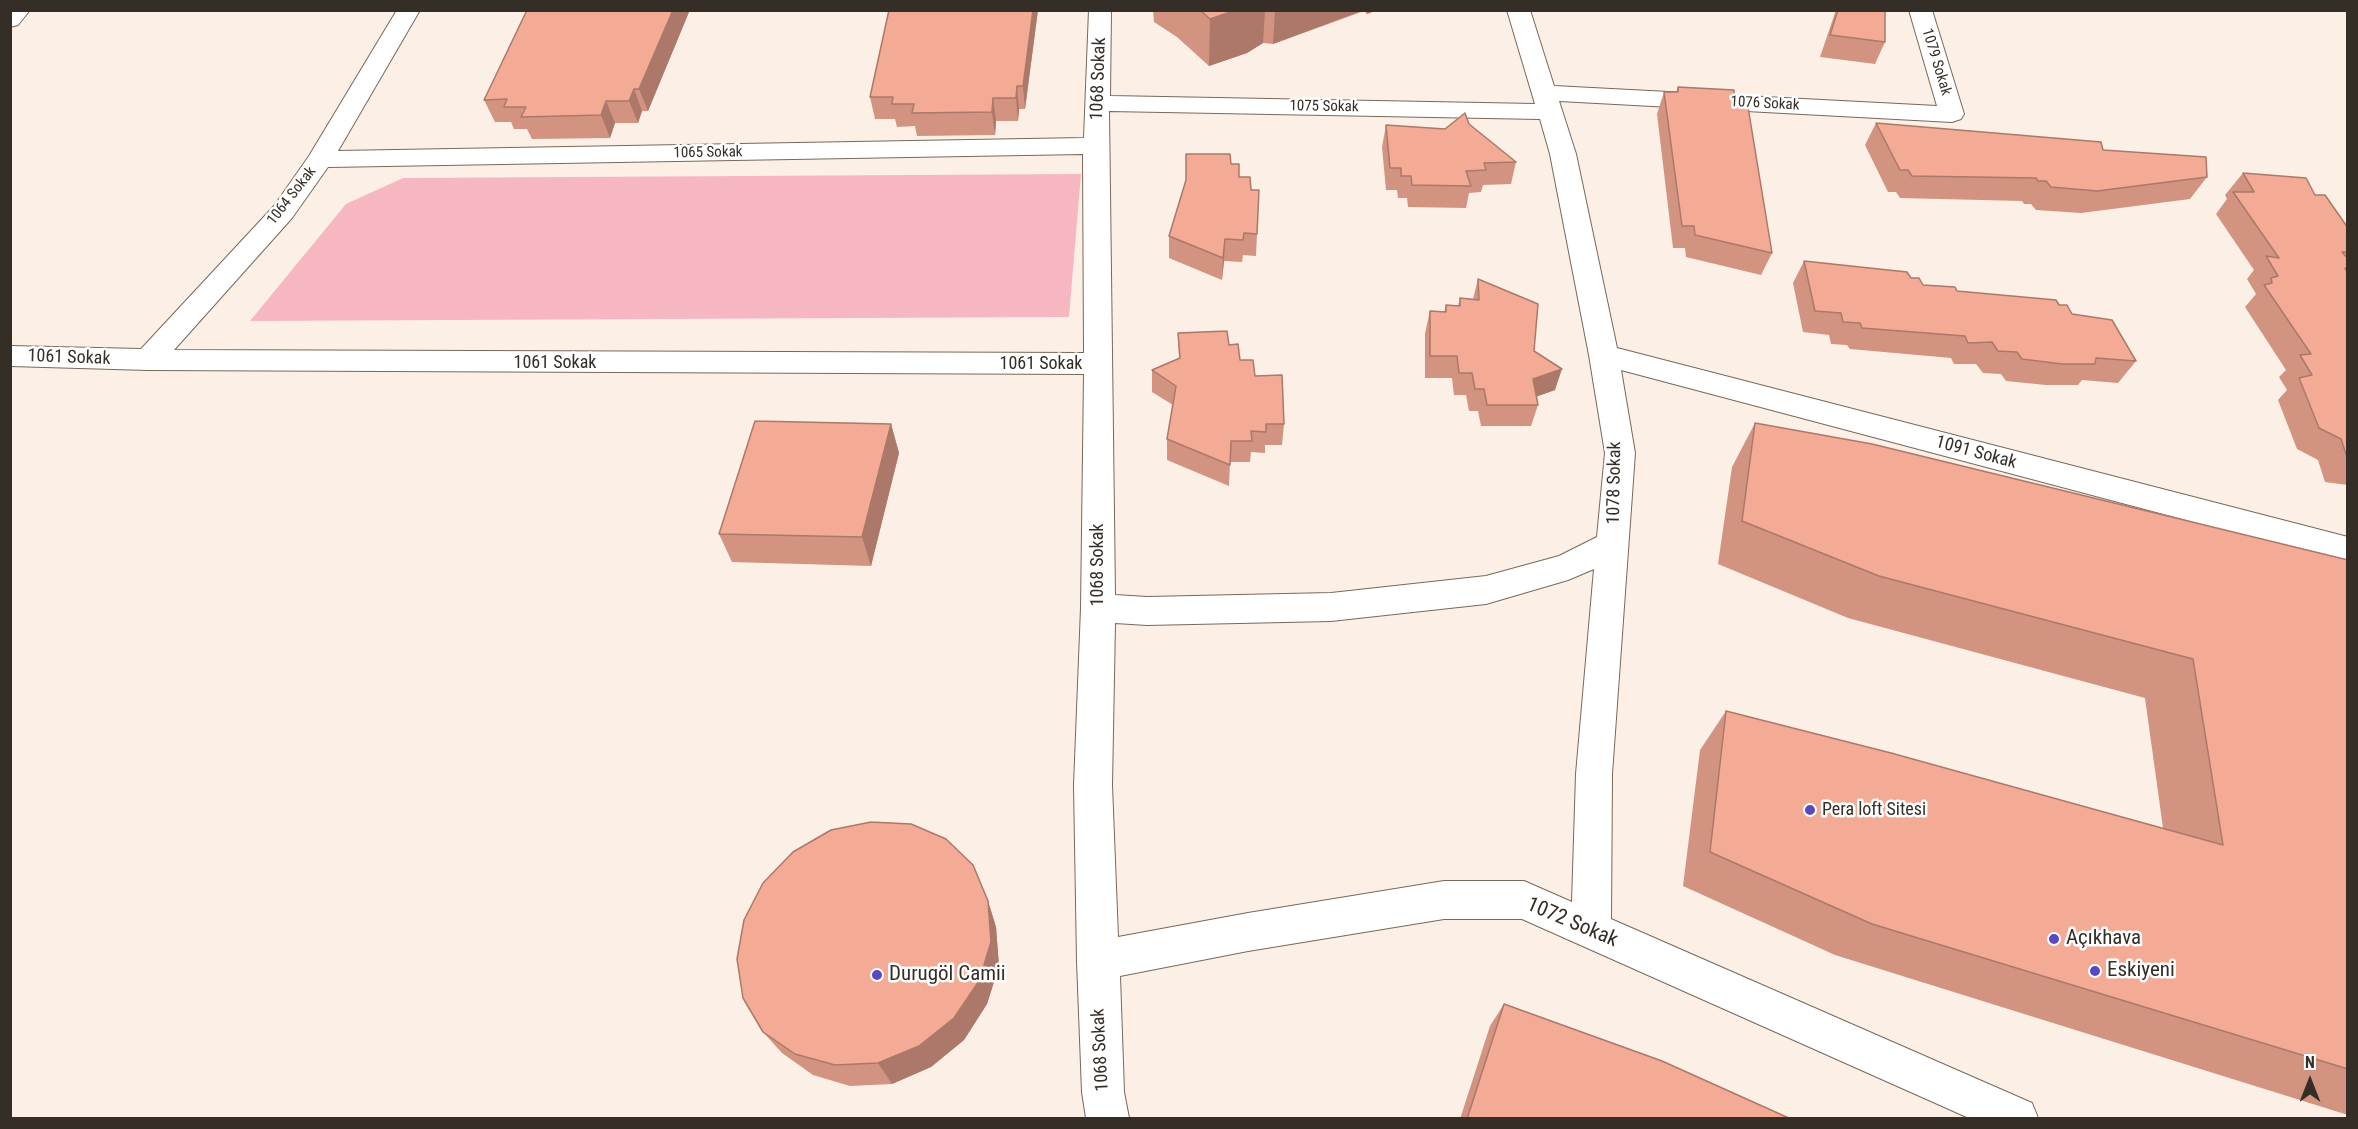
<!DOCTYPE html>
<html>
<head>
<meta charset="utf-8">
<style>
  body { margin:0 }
  #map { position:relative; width:2358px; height:1129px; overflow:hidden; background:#fcf0e6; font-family:"Roboto Condensed",sans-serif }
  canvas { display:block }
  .frame { position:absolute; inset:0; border:12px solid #352e27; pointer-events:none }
  .north { position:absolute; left:2280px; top:1051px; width:60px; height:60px; -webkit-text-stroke:4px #fff; paint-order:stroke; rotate:0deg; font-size:16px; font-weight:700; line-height:24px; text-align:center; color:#352e27 }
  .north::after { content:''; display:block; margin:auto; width:21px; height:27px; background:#352e27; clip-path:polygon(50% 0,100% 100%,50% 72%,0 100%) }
</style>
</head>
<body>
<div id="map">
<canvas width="2358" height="1129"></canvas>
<div class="frame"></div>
<div class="north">N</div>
</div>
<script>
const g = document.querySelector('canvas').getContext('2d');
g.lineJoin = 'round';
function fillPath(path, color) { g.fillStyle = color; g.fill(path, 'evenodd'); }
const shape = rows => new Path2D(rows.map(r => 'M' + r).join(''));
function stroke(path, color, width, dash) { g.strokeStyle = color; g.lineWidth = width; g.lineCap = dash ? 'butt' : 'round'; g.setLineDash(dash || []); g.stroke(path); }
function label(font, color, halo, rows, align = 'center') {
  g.font = font + ' "Roboto Condensed",sans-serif'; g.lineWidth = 5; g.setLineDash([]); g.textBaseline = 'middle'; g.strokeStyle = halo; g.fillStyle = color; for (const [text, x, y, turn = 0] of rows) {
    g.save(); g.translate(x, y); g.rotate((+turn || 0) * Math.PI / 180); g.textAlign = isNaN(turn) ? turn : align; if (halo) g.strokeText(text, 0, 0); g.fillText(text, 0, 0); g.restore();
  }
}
fillPath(shape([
  [1081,174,1069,317,250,321,346,204,403,178]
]), '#f6b7c1');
const minor = shape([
  [10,10,30,10,18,25,10,27,10,10],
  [397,10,420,10,338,151,1084,138,1089,10,1111,10,1110,96,1535,104,1507,10,1530,10,1554,86,1937,106,1909,10,1932,10,1964,114,1961,119,1952,122,1559,101,1576,154,1617,348,2348,537,2348,563,1621,370,1635,453,1612,774,1611,919,2032,1103,2038,1118,1969,1118,1522,919,1444,919,1248,951,1120,976,1124,1092,1129,1118,1086,1118,1082,1092,1077,961,1074,785,1081,608,1084,374,148,370,10,366,10,346,141,349,274,206,309,156,397,10],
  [1109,111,1540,119,1550,154,1589,355,1605,453,1597,537,1559,556,1486,576,1331,593,1147,597,1115,595,1109,111],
  [1083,154,1084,353,174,350,292,218,328,167,1083,154],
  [1594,569,1576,774,1572,902,1524,881,1444,881,1248,913,1118,937,1112,785,1115,623,1147,625,1331,621,1486,604,1568,580,1594,569]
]);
stroke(minor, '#786858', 2);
fillPath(minor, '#fff');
fillPath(shape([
  [1038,10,1025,109,1019,109,1018,121,996,121,995,135,917,136,915,126,897,127,895,119,875,119,870,97],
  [1153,10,1177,10,1177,15,1177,10,1377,10,1367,14,1364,11,1273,44,1263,43,1247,53,1209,66,1177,37,1154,22],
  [1836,10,1838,10,1885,42,1875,64,1820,57],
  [689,12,648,111,642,111,638,123,615,123,610,138,532,139,527,129,514,129,511,122,495,122,484,100],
  [1678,87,1734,104,1772,253,1761,275,1686,257,1685,248,1673,248,1657,114,1664,92,1676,92],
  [1876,123,2103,150,2207,177,2190,199,2081,213,2036,210,2031,204,2024,204,2022,201,1900,198,1896,192,1888,192,1865,145],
  [1469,124,1516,162,1511,184,1483,185,1481,192,1469,193,1466,208,1408,207,1407,198,1398,198,1397,190,1386,190,1382,147,1386,125,1445,129],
  [1231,164,1239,177,1251,190,1257,234,1256,256,1243,255,1242,262,1224,261,1222,280,1169,258,1169,236],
  [2243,173,2315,195,2348,228,2348,485,2325,482,2318,460,2297,449,2278,400,2287,390,2279,377,2286,370,2245,307,2256,294,2247,279,2254,270,2216,214,2227,199,2225,195],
  [1804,261,1911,278,1923,285,1957,291,2059,305,2136,361,2118,383,2082,380,2078,385,2046,385,2006,381,2001,374,1983,373,1976,364,1954,364,1951,358,1850,349,1847,345,1831,344,1829,335,1803,332,1793,283],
  [1478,279,1534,351,1555,390,1536,397,1538,405,1531,426,1481,426,1478,411,1469,411,1466,395,1454,395,1452,378,1425,378,1425,333,1430,311,1444,312,1446,305,1458,306,1460,298,1473,299],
  [1178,333,1229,345,1240,360,1255,376,1284,424,1282,445,1265,445,1265,453,1251,452,1250,462,1230,462,1229,486,1167,460,1167,439,1173,405,1152,392,1152,370,1179,359],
  [1755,423,2348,560,2348,1115,1835,955,1683,886,1700,750,1726,711,2163,828,2145,698,1848,618,1718,564,1732,467],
  [891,424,899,453,871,566,732,562,719,534],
  [988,901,996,927,999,966,987,1004,964,1040,931,1067,892,1084,850,1086,813,1075,782,1053,763,1032],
  [1504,1004,1791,1119,1460,1119,1490,1026]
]), '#d29381');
fillPath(shape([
  [673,10,688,10,689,12,648,111,639,89],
  [1033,10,1038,10,1025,109,1023,86],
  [1236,10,1265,10,1263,43,1247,53,1209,66,1210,19],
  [1275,10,1364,10,1273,44],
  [1368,10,1377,10,1367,14],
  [1017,86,1019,109,1018,121,1016,98],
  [634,89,642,111,638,123,629,101],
  [993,98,996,121,995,135,992,112],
  [606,101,615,123,610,138,601,115],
  [1225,239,1224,261,1222,280,1223,258],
  [1562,369,1555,390,1526,400,1533,379],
  [891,424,899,453,871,566,862,537],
  [988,901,996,927,999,966,987,1004,964,1040,931,1067,892,1084,878,1063]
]), '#ab7869');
const building = shape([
  [527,10,673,10,639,89,634,89,629,101,606,101,601,115,521,117,526,107,504,107,507,99,484,100,527,10],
  [889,10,1033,10,1023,86,1017,86,1016,98,993,98,992,112,912,113,914,104,892,104,893,97,870,97,889,10],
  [1200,10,1236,10,1210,19,1200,10],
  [1838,10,1885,10,1885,42,1830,35,1838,10],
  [1678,87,1734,90,1734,104,1748,107,1772,253,1695,235,1694,226,1682,226,1664,92,1678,92,1678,87],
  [1465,113,1469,124,1516,162,1484,163,1486,170,1466,171,1471,186,1412,185,1411,176,1401,176,1401,168,1390,168,1386,125,1445,129,1465,113],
  [1876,123,2101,142,2103,150,2206,157,2207,177,2097,191,2051,187,2046,181,2038,181,2036,178,1912,176,1908,170,1900,170,1876,123],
  [1186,154,1230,154,1231,164,1239,164,1239,177,1250,177,1251,190,1259,190,1257,234,1244,233,1243,240,1225,239,1223,258,1169,236,1186,180,1186,154],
  [2243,173,2306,178,2315,195,2325,195,2348,228,2348,252,2342,252,2348,259,2348,269,2345,268,2348,273,2348,460,2341,439,2319,428,2299,378,2312,375,2300,355,2311,354,2264,285,2272,283,2271,278,2278,276,2266,256,2279,258,2233,192,2254,192,2243,173],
  [1804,261,1907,272,1911,278,1919,278,1923,285,1955,287,1957,291,2056,300,2059,305,2067,305,2072,314,2112,320,2136,361,2096,358,2095,364,2062,364,2022,359,2017,352,1998,351,1992,342,1968,343,1965,336,1862,328,1860,323,1843,322,1841,313,1815,311,1804,261],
  [1478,279,1538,304,1534,351,1562,369,1533,379,1538,405,1487,405,1484,389,1475,389,1472,373,1459,373,1457,356,1430,356,1430,311,1446,312,1446,305,1460,306,1460,298,1479,300,1478,279],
  [1227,331,1229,345,1238,344,1240,360,1253,360,1255,376,1282,375,1284,424,1266,424,1266,432,1251,431,1252,441,1231,441,1230,465,1167,439,1176,386,1152,370,1180,358,1178,333,1227,331],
  [755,421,891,424,862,537,719,534,755,421],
  [1755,423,1872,444,2348,560,2348,1069,1872,924,1710,852,1726,711,1891,753,2223,845,2193,659,1879,576,1742,521,1755,423],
  [871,822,911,824,946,839,973,865,988,901,991,942,979,981,954,1018,919,1046,878,1063,835,1065,795,1054,763,1032,743,998,737,959,744,920,763,883,793,852,831,830,871,822],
  [1504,1004,1662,1061,1791,1119,1467,1119,1504,1004]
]);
fillPath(building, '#f4ab96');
stroke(building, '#ab7869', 1.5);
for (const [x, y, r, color] of [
  [1810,810,6,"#5949c1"],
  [2054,939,6,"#5949c1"],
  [2095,971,6,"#5949c1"],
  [877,975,6,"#5949c1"]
]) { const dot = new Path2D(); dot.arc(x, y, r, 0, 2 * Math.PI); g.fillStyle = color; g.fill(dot); stroke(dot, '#fff', 2); }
label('15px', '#352e27', '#fff', [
  ["1079 Sokak",1936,62,73],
  ["1076 Sokak",1765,104,3],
  ["1075 Sokak",1324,107,1],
  ["1065 Sokak",708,153,-1],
  ["1064 Sokak",292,196,-52]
]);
label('18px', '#352e27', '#fff', [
  ["1068 Sokak",1099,79,-88],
  ["1061 Sokak",69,358,2],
  ["1061 Sokak",555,363],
  ["1061 Sokak",1041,364],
  ["1091 Sokak",1976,453,15],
  ["1078 Sokak",1615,483,-89],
  ["1068 Sokak",1098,565,-90],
  ["1068 Sokak",1101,1050,-93]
]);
label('18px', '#352e27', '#fff', [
  ["Pera loft Sitesi",1822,810]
], 'left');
label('21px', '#352e27', '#fff', [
  ["1072 Sokak",1572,923,23]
]);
label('21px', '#352e27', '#fff', [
  ["Açıkhava",2066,939],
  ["Eskiyeni",2107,971],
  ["Durugöl Camii",889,975]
], 'left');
</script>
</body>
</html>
